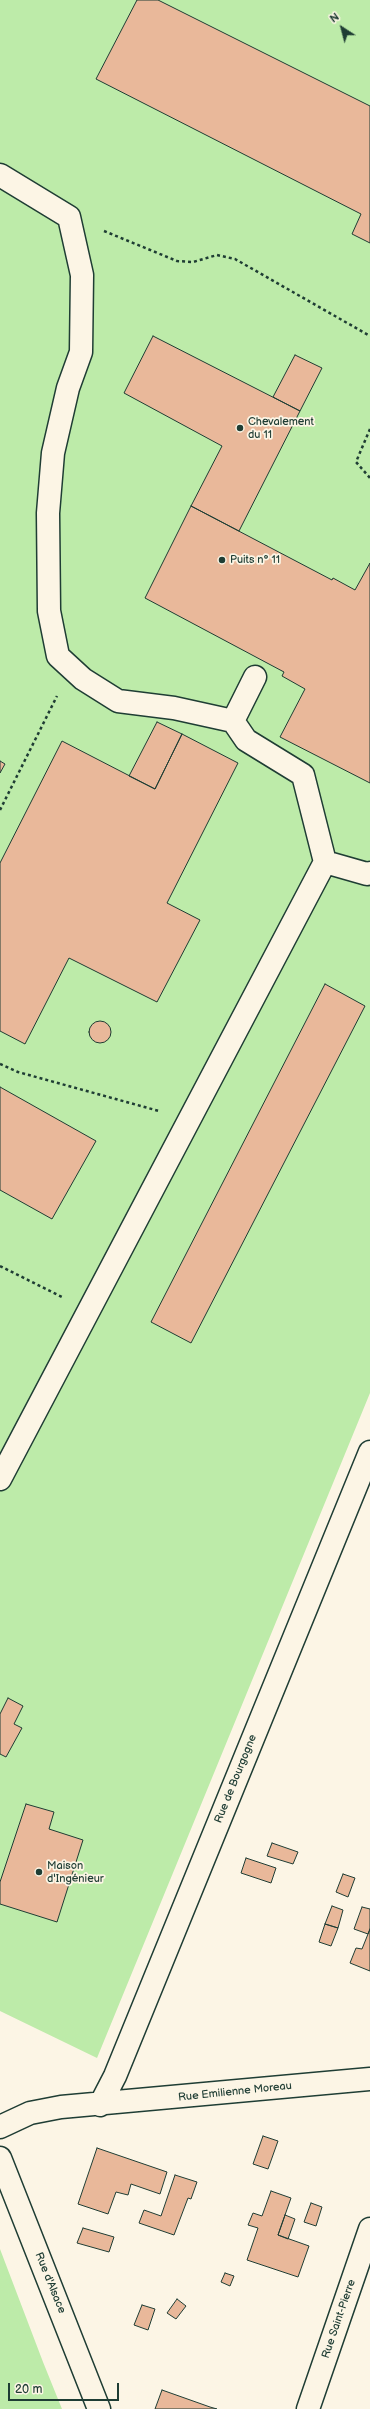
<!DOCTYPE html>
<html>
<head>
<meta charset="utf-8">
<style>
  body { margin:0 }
  #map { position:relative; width:370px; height:2409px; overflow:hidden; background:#fcf5e5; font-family:"Balsamiq Sans",sans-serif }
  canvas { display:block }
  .north { position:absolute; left:322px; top:8px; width:40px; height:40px; -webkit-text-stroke:3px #fcf5e5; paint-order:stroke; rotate:324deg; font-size:11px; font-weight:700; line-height:16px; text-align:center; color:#1f3d34 }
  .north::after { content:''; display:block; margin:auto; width:14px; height:18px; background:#1f3d34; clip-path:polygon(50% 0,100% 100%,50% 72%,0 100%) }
  .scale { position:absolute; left:8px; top:2383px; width:111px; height:18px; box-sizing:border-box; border:2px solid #1f3d34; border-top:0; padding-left:5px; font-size:12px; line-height:14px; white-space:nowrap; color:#1f3d34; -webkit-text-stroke:3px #fcf5e5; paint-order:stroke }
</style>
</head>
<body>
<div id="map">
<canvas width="370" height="2409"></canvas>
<div class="north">N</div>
<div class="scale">20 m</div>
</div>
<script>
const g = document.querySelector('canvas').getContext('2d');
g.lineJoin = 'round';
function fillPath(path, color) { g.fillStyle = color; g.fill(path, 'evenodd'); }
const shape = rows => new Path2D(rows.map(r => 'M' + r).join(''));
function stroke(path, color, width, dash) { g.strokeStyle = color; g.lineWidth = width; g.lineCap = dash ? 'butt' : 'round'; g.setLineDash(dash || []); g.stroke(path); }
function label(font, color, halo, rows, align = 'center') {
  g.font = font + ' "Balsamiq Sans",sans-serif'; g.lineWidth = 3.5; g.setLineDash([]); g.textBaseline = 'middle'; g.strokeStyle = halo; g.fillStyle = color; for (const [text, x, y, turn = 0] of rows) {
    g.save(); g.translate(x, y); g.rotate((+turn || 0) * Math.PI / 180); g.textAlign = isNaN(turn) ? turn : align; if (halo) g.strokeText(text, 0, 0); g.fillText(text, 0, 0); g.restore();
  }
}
fillPath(shape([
  [0,0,370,0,370,1393,97,2058,0,2011],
  [0,2249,43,2362,62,2409,0,2409]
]), '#bdeba9');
const building = shape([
  [137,0,158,0,370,106,370,243,352,234,361,214,96,79,137,0],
  [153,336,300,411,239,531,191,506,222,446,124,393,153,336],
  [295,355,322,368,300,411,273,397,295,355],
  [191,506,332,580,333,578,355,590,370,563,370,783,280,737,305,689,282,676,284,672,145,598,191,506],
  [157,722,182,734,155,789,129,776,157,722],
  [182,734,238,763,167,903,200,920,157,1002,69,958,25,1044,0,1031,0,863,62,741,155,789,182,734],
  [0,761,5,764,0,773,0,761],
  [325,984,365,1006,191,1343,151,1322,325,984],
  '89 1032a11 11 0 1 1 22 0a11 11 0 1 1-22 0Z',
  [0,1087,96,1141,52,1219,0,1190,0,1087],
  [8,1698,23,1706,14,1724,22,1728,6,1757,0,1754,0,1714,8,1698],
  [26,1804,54,1812,49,1829,83,1840,57,1922,0,1904,0,1882,26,1804],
  [272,1843,298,1852,293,1864,267,1856,272,1843],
  [246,1858,276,1868,271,1883,241,1873,246,1858],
  [343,1874,355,1878,348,1897,336,1892,343,1874],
  [332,1906,343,1910,338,1928,325,1924,332,1906],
  [362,1907,370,1909,370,1929,368,1934,354,1929,362,1907],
  [325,1924,338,1928,331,1946,319,1942,325,1924],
  [370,1929,370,1971,350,1963,356,1948,362,1949,370,1929],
  [263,2136,278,2141,268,2169,253,2164,263,2136],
  [97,2148,167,2172,160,2194,131,2184,128,2195,116,2192,108,2214,78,2204,97,2148],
  [175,2175,197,2182,191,2199,188,2198,174,2235,139,2223,144,2210,161,2216,175,2175],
  [271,2191,291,2198,278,2235,309,2246,298,2277,247,2260,258,2228,248,2225,253,2213,262,2216,271,2191],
  [311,2203,322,2207,316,2226,304,2222,311,2203],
  [285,2215,295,2219,288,2239,278,2235,285,2215],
  [83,2228,114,2237,109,2252,77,2243,83,2228],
  [225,2273,234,2276,230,2286,221,2282,225,2273],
  [177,2299,186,2306,176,2319,167,2313,177,2299],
  [142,2305,155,2309,148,2330,134,2325,142,2305],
  [162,2390,210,2407,217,2409,155,2409,162,2390]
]);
fillPath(building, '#e9b89a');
stroke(building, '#1f3d34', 1);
const minor = shape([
  [0,175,69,217,82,275,81,352,68,388,53,453,48,513,49,611,58,656,83,679,118,701,174,708,233,721],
  [255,677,233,721,246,740,303,775,325,862],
  [0,1479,325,862,367,874,370,873],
  [100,2105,115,2076,370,1452],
  [0,2127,30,2113,61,2107,370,2079],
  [0,2158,99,2409],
  [308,2409,370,2229]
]);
stroke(minor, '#1f3d34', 25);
stroke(shape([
  [104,231,177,261,193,262,217,255,235,259,370,336],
  [370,429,356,462,370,478],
  [0,810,57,696],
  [0,1064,18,1072,159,1111],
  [0,1266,62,1297]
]), '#1f3d34', 2.5, [3, 3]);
stroke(minor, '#fcf5e5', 22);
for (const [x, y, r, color] of [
  [240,428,4,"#1f3d34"],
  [222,560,4,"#1f3d34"],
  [39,1872,4,"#1f3d34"]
]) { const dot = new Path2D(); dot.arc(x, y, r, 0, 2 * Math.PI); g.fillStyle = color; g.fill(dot); stroke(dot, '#fcf5e5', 1.5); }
label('11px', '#1f3d34', '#fcf5e5', [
  ["Chevalement",248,422],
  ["du 11",248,435],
  ["Puits n° 11",230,560],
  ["Maison",47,1866],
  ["d'Ingénieur",47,1879]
], 'left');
label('11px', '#1f3d34', '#fcf5e5', [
  ["Rue de Bourgogne",236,1779,-68],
  ["Rue Emilienne Moreau",235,2092,-6],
  ["Rue d'Alsace",50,2283,68],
  ["Rue Saint-Pierre",339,2319,-71]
]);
</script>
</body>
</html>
